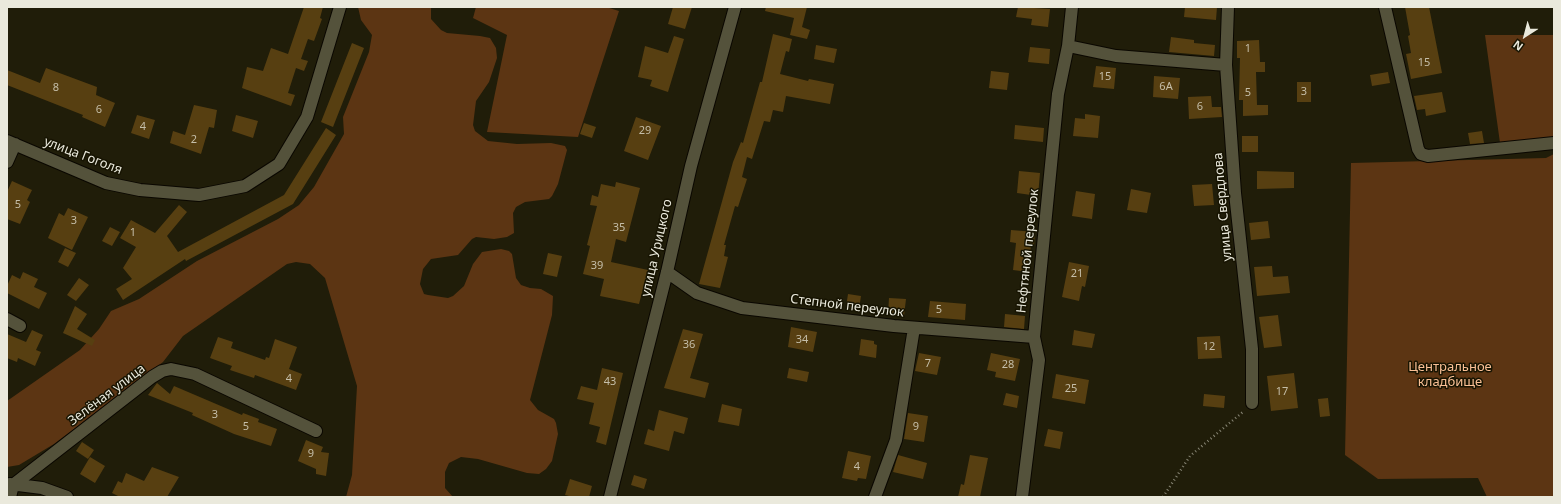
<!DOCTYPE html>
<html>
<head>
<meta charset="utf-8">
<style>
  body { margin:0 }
  #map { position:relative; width:1561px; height:504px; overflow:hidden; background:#201d09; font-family:"Noto Sans",sans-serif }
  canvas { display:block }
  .frame { position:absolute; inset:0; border:8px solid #eae9dc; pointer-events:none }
  .north { position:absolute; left:1505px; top:16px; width:40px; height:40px; -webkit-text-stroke:3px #171402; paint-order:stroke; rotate:216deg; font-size:11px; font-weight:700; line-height:16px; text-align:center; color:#eae9dc }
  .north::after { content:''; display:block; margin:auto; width:14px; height:18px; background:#eae9dc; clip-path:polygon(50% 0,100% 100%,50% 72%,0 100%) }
</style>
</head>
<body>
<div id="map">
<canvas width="1561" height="504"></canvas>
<div class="frame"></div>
<div class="north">N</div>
</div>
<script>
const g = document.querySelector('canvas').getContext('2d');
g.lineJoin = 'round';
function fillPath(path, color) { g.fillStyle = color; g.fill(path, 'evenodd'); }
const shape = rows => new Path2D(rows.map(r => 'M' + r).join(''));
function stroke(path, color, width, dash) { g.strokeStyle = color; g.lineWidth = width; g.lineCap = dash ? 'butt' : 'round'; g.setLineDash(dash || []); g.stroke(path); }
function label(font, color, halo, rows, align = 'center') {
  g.font = font + ' "Noto Sans",sans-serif'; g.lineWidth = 3; g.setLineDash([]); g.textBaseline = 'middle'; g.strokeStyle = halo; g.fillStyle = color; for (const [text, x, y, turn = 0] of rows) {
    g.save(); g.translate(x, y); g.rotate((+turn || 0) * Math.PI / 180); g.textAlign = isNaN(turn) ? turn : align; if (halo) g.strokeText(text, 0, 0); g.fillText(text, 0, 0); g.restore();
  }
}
fillPath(shape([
  [358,7,431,7,431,19,441,30,447,33,480,36,490,38,496,48,497,58,489,82,476,101,473,125,475,131,488,141,517,144,551,143,565,146,567,150,558,184,552,196,549,199,525,202,516,207,513,213,514,233,507,237,494,239,476,237,472,239,458,255,431,259,423,269,420,284,424,294,428,295,448,298,453,296,464,286,473,264,482,252,501,249,509,251,512,254,516,278,521,285,530,288,541,289,553,296,552,315,530,400,538,410,554,419,556,423,558,434,552,461,546,469,539,474,527,473,478,459,461,457,449,463,445,472,445,488,453,497,346,497,352,475,357,386,325,278,310,264,296,262,287,264,183,336,163,362,54,444,19,465,7,467,7,401,80,350,99,329,111,311,139,299,197,261,278,219,299,205,314,187,344,134,343,117,369,52,372,35,361,20],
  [476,7,606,7,619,11,578,137,487,132,507,35,473,18],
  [1485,35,1554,35,1554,138,1500,143],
  [1554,154,1554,497,1487,497,1478,478,1378,479,1345,455,1351,163,1546,158]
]), '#5c3513');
fillPath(shape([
  [304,7,323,7,320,18,322,19,314,41,308,39,301,59,308,61,304,71,296,68,288,93,295,95,291,106,242,88,247,67,263,71,271,48,288,54],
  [673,7,692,7,685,29,668,24],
  [766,7,807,7,802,27,810,30,807,39,790,35,794,18,765,11],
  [1018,7,1050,9,1048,27,1031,25,1032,19,1016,17],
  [1185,7,1217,7,1216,20,1184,17],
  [1405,7,1429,7,1442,73,1411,79,1406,54,1411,53,1408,36,1410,35],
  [773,34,792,39,789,52,786,51,780,74,808,81,809,79,834,84,830,104,786,96,783,112,773,110,770,122,764,121,752,159,747,157,742,177,747,179,738,207,735,206,724,245,726,245,724,256,728,257,720,288,699,284,733,162,741,142,743,143,760,82,762,82],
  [674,36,684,39,668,92,650,86,652,80,638,77,645,46,668,53],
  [1171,37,1194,40,1194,43,1215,45,1214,56,1169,52],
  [1259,40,1260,62,1265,62,1265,72,1256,72,1257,105,1268,105,1268,115,1243,116,1243,100,1239,100,1240,58,1237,58,1237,41],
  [352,43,364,48,333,127,321,122],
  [816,45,837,49,834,63,814,59],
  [1030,47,1050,49,1049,64,1028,62],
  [1096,66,1116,68,1114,89,1093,87],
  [46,68,97,87,96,95,115,103,105,127,82,117,83,115,7,85,7,70,40,83],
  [991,71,1009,73,1007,90,989,88],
  [1388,72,1390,83,1372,86,1370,75],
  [1154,76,1180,78,1178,99,1153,97],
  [1297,82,1311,82,1311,102,1297,102],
  [1442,92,1446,112,1426,116,1425,109,1417,110,1414,96],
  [1211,96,1212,107,1221,107,1222,117,1189,119,1188,97],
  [194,105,217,110,214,128,209,127,201,154,170,143,173,131,185,135],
  [1085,114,1100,116,1098,138,1073,136,1075,118,1085,119],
  [137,115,155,120,149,139,131,133],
  [236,115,258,121,253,138,232,131],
  [636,117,661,126,648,160,624,151],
  [584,123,596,127,592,138,580,134],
  [1015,125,1044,128,1043,142,1014,139],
  [326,128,336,135,293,204,186,261,185,259,123,300,116,289,132,279,123,268,136,247,120,238,131,220,155,233,179,205,187,212,167,236,178,252,284,195],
  [1482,131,1484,143,1470,144,1468,133],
  [1242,136,1258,136,1258,152,1242,152],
  [1019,171,1040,173,1038,196,1017,193],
  [1257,171,1294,172,1294,188,1257,189],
  [12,181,32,190,27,200,30,202,20,224,7,219,7,192],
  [616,182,640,188,626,242,616,239,611,262,648,270,639,304,600,296,604,279,583,274,590,246,587,245,597,206,590,205,592,195,598,197,601,184,615,187],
  [1212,184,1214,205,1194,206,1192,185],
  [1131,189,1151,193,1147,213,1127,210],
  [1076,191,1095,194,1092,219,1072,216],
  [68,208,88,217,72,250,48,238,59,213,64,216],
  [1268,221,1270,238,1251,240,1249,223],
  [110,227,120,232,112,246,102,241],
  [1011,230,1035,232,1034,245,1031,245,1028,272,1013,270,1016,243,1010,242],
  [65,248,76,253,68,267,58,262],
  [548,253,562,256,557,277,543,274],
  [1069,262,1089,266,1085,287,1082,286,1079,301,1062,297],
  [1272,266,1273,277,1288,276,1290,293,1257,296,1254,267],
  [23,272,38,279,34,287,47,293,39,309,7,293,7,286,12,275,20,279],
  [79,278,89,285,76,301,67,295],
  [848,294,861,296,859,309,846,307],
  [889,298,906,299,904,316,888,314],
  [930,301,966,304,965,320,928,317],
  [75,306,87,314,77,329,95,340,92,346,63,333],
  [1005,314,1025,316,1024,329,1004,327],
  [1278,315,1282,346,1264,348,1259,317],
  [791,327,817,332,813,352,788,347],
  [683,329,703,334,690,378,709,383,705,398,664,388],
  [32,330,43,335,36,350,41,352,35,366,18,358,17,362,7,358,7,334,26,342],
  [1074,330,1095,334,1092,348,1072,345],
  [1220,336,1222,358,1198,359,1197,337],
  [218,337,233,342,231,348,265,360,266,357,269,358,275,339,297,347,289,369,302,374,296,390,255,375,254,378,230,370,232,366,210,358],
  [861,339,874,341,874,344,877,345,876,358,859,355],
  [919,353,941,357,937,375,915,371],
  [991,353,1020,359,1015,381,995,377,996,372,987,370],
  [602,368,623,373,606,445,596,442,600,427,589,424,594,403,577,399,581,386,597,390],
  [789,368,809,372,807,382,787,378],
  [1294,373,1298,408,1271,411,1267,376],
  [1056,374,1089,380,1085,404,1052,398],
  [157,383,170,394,174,386,242,415,243,413,259,419,258,422,277,429,271,446,234,434,192,415,193,413,148,395],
  [1006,393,1019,396,1017,408,1003,405],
  [1204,394,1225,396,1224,408,1203,406],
  [1328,398,1330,416,1320,417,1318,399],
  [722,404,742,409,739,426,718,422],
  [659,410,688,418,684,434,674,431,669,451,644,444,648,429,654,431],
  [908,413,928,416,924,442,904,439],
  [1048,429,1063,432,1060,449,1044,446],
  [306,440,323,447,321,452,329,453,326,476,316,474,316,469,298,461],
  [82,442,94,450,88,459,76,451],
  [848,451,871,456,866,479,858,478,857,481,842,478],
  [898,455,927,463,923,479,893,472],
  [970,455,988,458,980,497,958,497,961,484,964,485],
  [90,457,105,466,95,483,80,474],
  [152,467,179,477,167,497,120,497,112,493,118,481,122,483,126,473,144,481],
  [634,475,647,479,644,489,631,485],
  [570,479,592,486,589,497,573,497,565,495]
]), '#573f11');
const minor = shape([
  [1228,7,1226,65,1235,193,1252,349,1252,403],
  [1385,7,1418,149,1421,154,1428,156,1554,143],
  [1068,46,1116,56,1226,65],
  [7,141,106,183,140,190,199,195,245,186,279,164,307,117,340,7],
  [7,162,15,144],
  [667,272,697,293,742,308,894,326,1034,337],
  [7,319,20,326],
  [10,484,42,488,67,497],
  [13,485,152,377,162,371,171,369,195,374,316,431],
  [10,497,13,485],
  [610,497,667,272,691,166,735,7],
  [875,497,896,440,914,328],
  [1022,497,1039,360,1034,337,1058,94,1068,46,1072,7]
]);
stroke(minor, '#0a0700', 14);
stroke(shape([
  [1163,497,1190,456,1244,411]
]), '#898776', 2.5, [1, 3]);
stroke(minor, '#54523b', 12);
label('11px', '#c5bea9', null, [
  ["1",1248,49],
  ["15",1424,63],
  ["15",1105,77],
  ["6А",1166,87],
  ["8",56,88],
  ["3",1304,92],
  ["5",1248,93],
  ["6",1200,107],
  ["6",99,110],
  ["4",143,127],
  ["29",645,131],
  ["2",194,140],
  ["5",18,205],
  ["3",74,221],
  ["35",619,228],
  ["1",133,233],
  ["39",597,266],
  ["21",1077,274],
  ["5",939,310],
  ["34",802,340],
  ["36",689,345],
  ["12",1209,347],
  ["7",928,364],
  ["28",1008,365],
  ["4",289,379],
  ["43",610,382],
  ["25",1071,389],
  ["17",1282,392],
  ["3",215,415],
  ["5",246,427],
  ["9",916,427],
  ["9",311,454],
  ["4",857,467]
]);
label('13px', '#eae9dc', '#171402', [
  ["улица Гоголя",83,156,21],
  ["улица Свердлова",1223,207,-95],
  ["улица Урицкого",657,248,-77],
  ["Нефтяной переулок",1028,251,-84],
  ["Степной переулок",847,306,7],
  ["Зелёная улица",107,395,-37]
]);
label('13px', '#fac095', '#171402', [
  ["Центральное",1450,367],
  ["кладбище",1450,382]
]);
</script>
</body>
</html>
